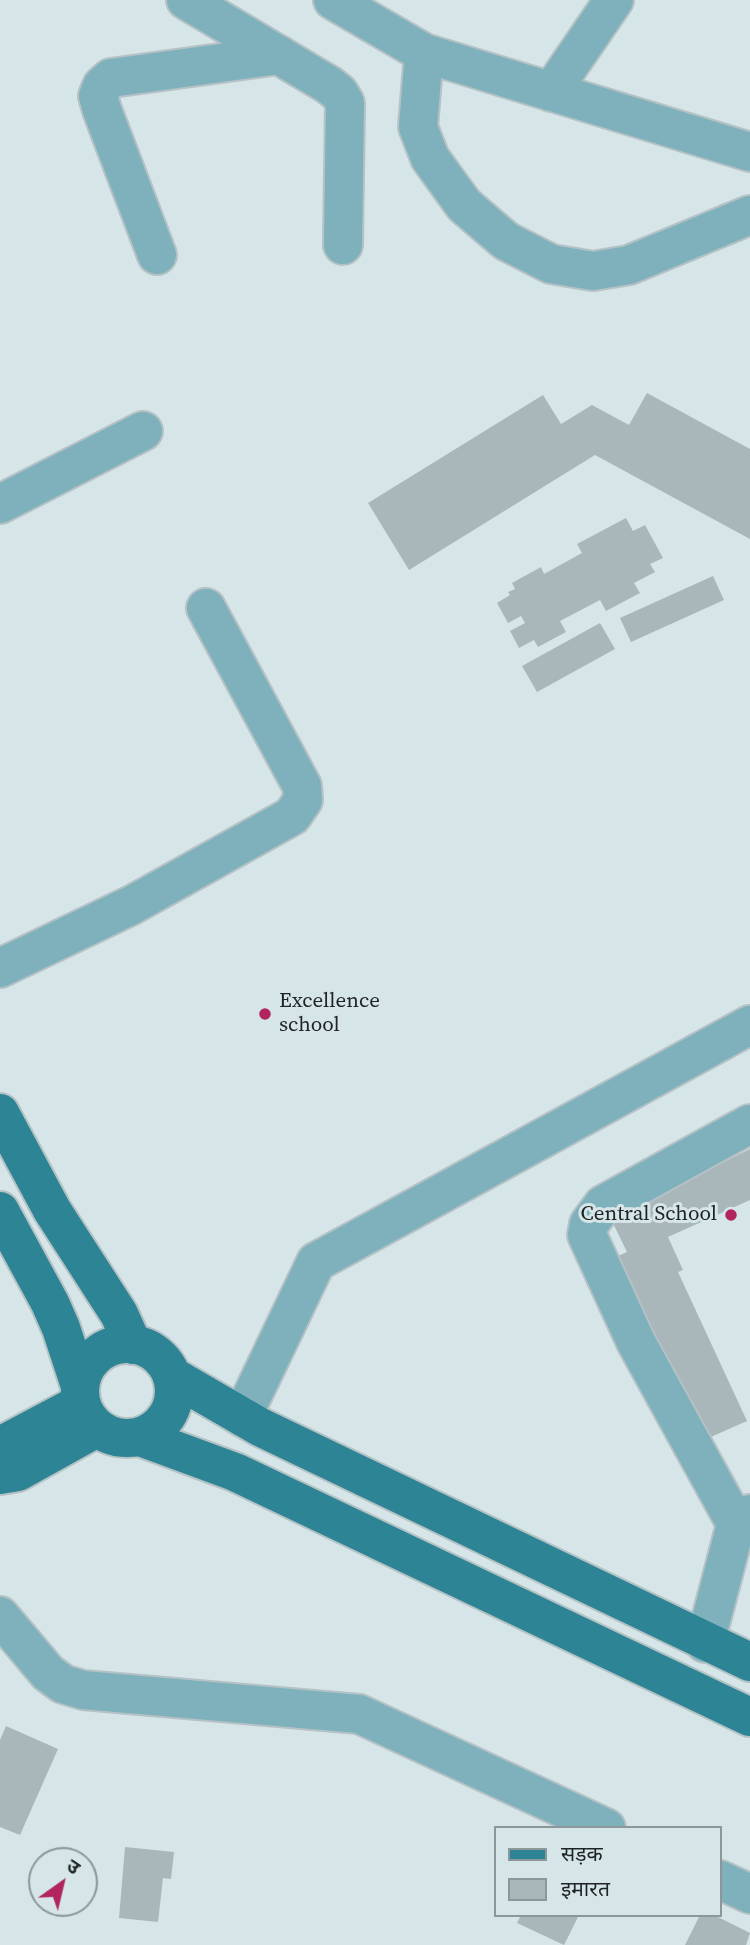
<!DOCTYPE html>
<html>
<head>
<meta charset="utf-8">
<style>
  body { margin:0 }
  #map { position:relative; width:750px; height:1945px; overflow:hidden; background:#d6e5e8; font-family:"Source Serif 4","Noto Sans Devanagari",serif }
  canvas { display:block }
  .legend { position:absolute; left:494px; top:1826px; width:228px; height:91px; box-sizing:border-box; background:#d6e5e8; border:2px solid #8c979a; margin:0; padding:9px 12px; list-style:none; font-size:21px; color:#1e2324 }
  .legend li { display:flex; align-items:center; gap:14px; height:35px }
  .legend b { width:35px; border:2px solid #8c979a }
  .north { position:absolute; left:28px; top:1847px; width:70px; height:70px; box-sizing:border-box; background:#d6e5e8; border:2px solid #8c979a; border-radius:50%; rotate:34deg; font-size:19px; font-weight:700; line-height:28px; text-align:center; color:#1e2324 }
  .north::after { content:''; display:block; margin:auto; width:24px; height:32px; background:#b1245d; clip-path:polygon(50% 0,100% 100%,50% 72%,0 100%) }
</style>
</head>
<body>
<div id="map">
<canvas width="750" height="1945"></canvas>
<ul class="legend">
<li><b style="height:9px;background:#2c8494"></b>सड़क</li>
<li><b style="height:19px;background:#a9b7ba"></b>इमारत</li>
</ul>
<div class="north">उ</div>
</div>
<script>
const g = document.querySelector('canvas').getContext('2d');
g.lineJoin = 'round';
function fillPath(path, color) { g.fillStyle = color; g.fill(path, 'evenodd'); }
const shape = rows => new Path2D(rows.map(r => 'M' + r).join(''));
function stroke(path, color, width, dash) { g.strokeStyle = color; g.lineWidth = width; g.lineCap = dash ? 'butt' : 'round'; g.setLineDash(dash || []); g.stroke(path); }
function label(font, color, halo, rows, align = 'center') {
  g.font = font + ' "Source Serif 4",serif'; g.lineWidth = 6; g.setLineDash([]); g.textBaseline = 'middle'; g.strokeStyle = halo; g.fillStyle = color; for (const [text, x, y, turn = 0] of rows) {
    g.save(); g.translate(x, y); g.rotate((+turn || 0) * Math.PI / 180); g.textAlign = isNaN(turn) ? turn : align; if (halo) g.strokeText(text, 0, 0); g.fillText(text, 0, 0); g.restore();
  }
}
fillPath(shape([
  [647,393,750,449,750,539,595,455,409,570,368,503,543,395,561,424,592,405,629,425],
  [626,518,633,531,645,525,663,558,650,564,655,572,634,583,640,593,606,611,600,600,560,621,566,632,538,647,534,640,519,648,510,631,525,623,521,616,508,623,497,603,510,595,508,592,515,589,512,583,541,567,544,574,582,553,577,544],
  [713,576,724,600,631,642,620,618],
  [600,623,615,649,537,692,522,666],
  [750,1149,750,1200,668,1237,683,1270,678,1272,747,1421,704,1440,635,1292,630,1294,613,1258,627,1252,610,1217],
  [6,1726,58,1749,20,1835,0,1827,0,1740],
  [125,1847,174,1852,171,1879,163,1878,158,1922,119,1918],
  [521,1915,579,1915,564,1945,517,1923],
  [700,1915,714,1915,750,1933,746,1945,685,1945]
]), '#a9b7ba');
const minor = shape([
  [186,0,329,85,339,93,345,103,343,245],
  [333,0,424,53,750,152],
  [424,53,418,127,430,158,464,205,506,241,551,264,593,271,629,265,750,215],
  [551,92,614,0],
  [157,255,102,110,98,96,102,86,111,78,279,55],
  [0,504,143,431],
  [0,968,132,905,292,816,303,800,302,786,206,608],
  [242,1417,316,1262,750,1025],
  [736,1524,636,1342,587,1235,589,1224,603,1205,750,1124],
  [0,1616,48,1673,63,1684,83,1690,359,1714,606,1828],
  [705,1643,736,1524,750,1514],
  [720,1880,750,1894]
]);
const major = shape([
  [0,1113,52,1210,119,1314,133,1345],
  [0,1211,50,1303,61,1328,80,1386],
  '80 1391a47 47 0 1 1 94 0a47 47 0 1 1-94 0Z',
  [172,1376,260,1427,750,1662],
  [140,1437,235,1472,750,1717],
  [0,1446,81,1403],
  [0,1475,18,1472,97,1428]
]);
stroke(minor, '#b5c2c5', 42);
stroke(major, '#b5c2c5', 42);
stroke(minor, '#7eb1bc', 38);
stroke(major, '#2c8494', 38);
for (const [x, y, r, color] of [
  [265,1014,7,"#b1245d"],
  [731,1215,7,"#b1245d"]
]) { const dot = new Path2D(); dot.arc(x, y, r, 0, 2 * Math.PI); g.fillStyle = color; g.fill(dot); stroke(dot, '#d6e5e8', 2.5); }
label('21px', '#1e2324', '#d6e5e8', [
  ["Excellence",279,1002],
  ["school",279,1026],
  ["Central School",717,1215,"right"]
], 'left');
</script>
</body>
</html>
